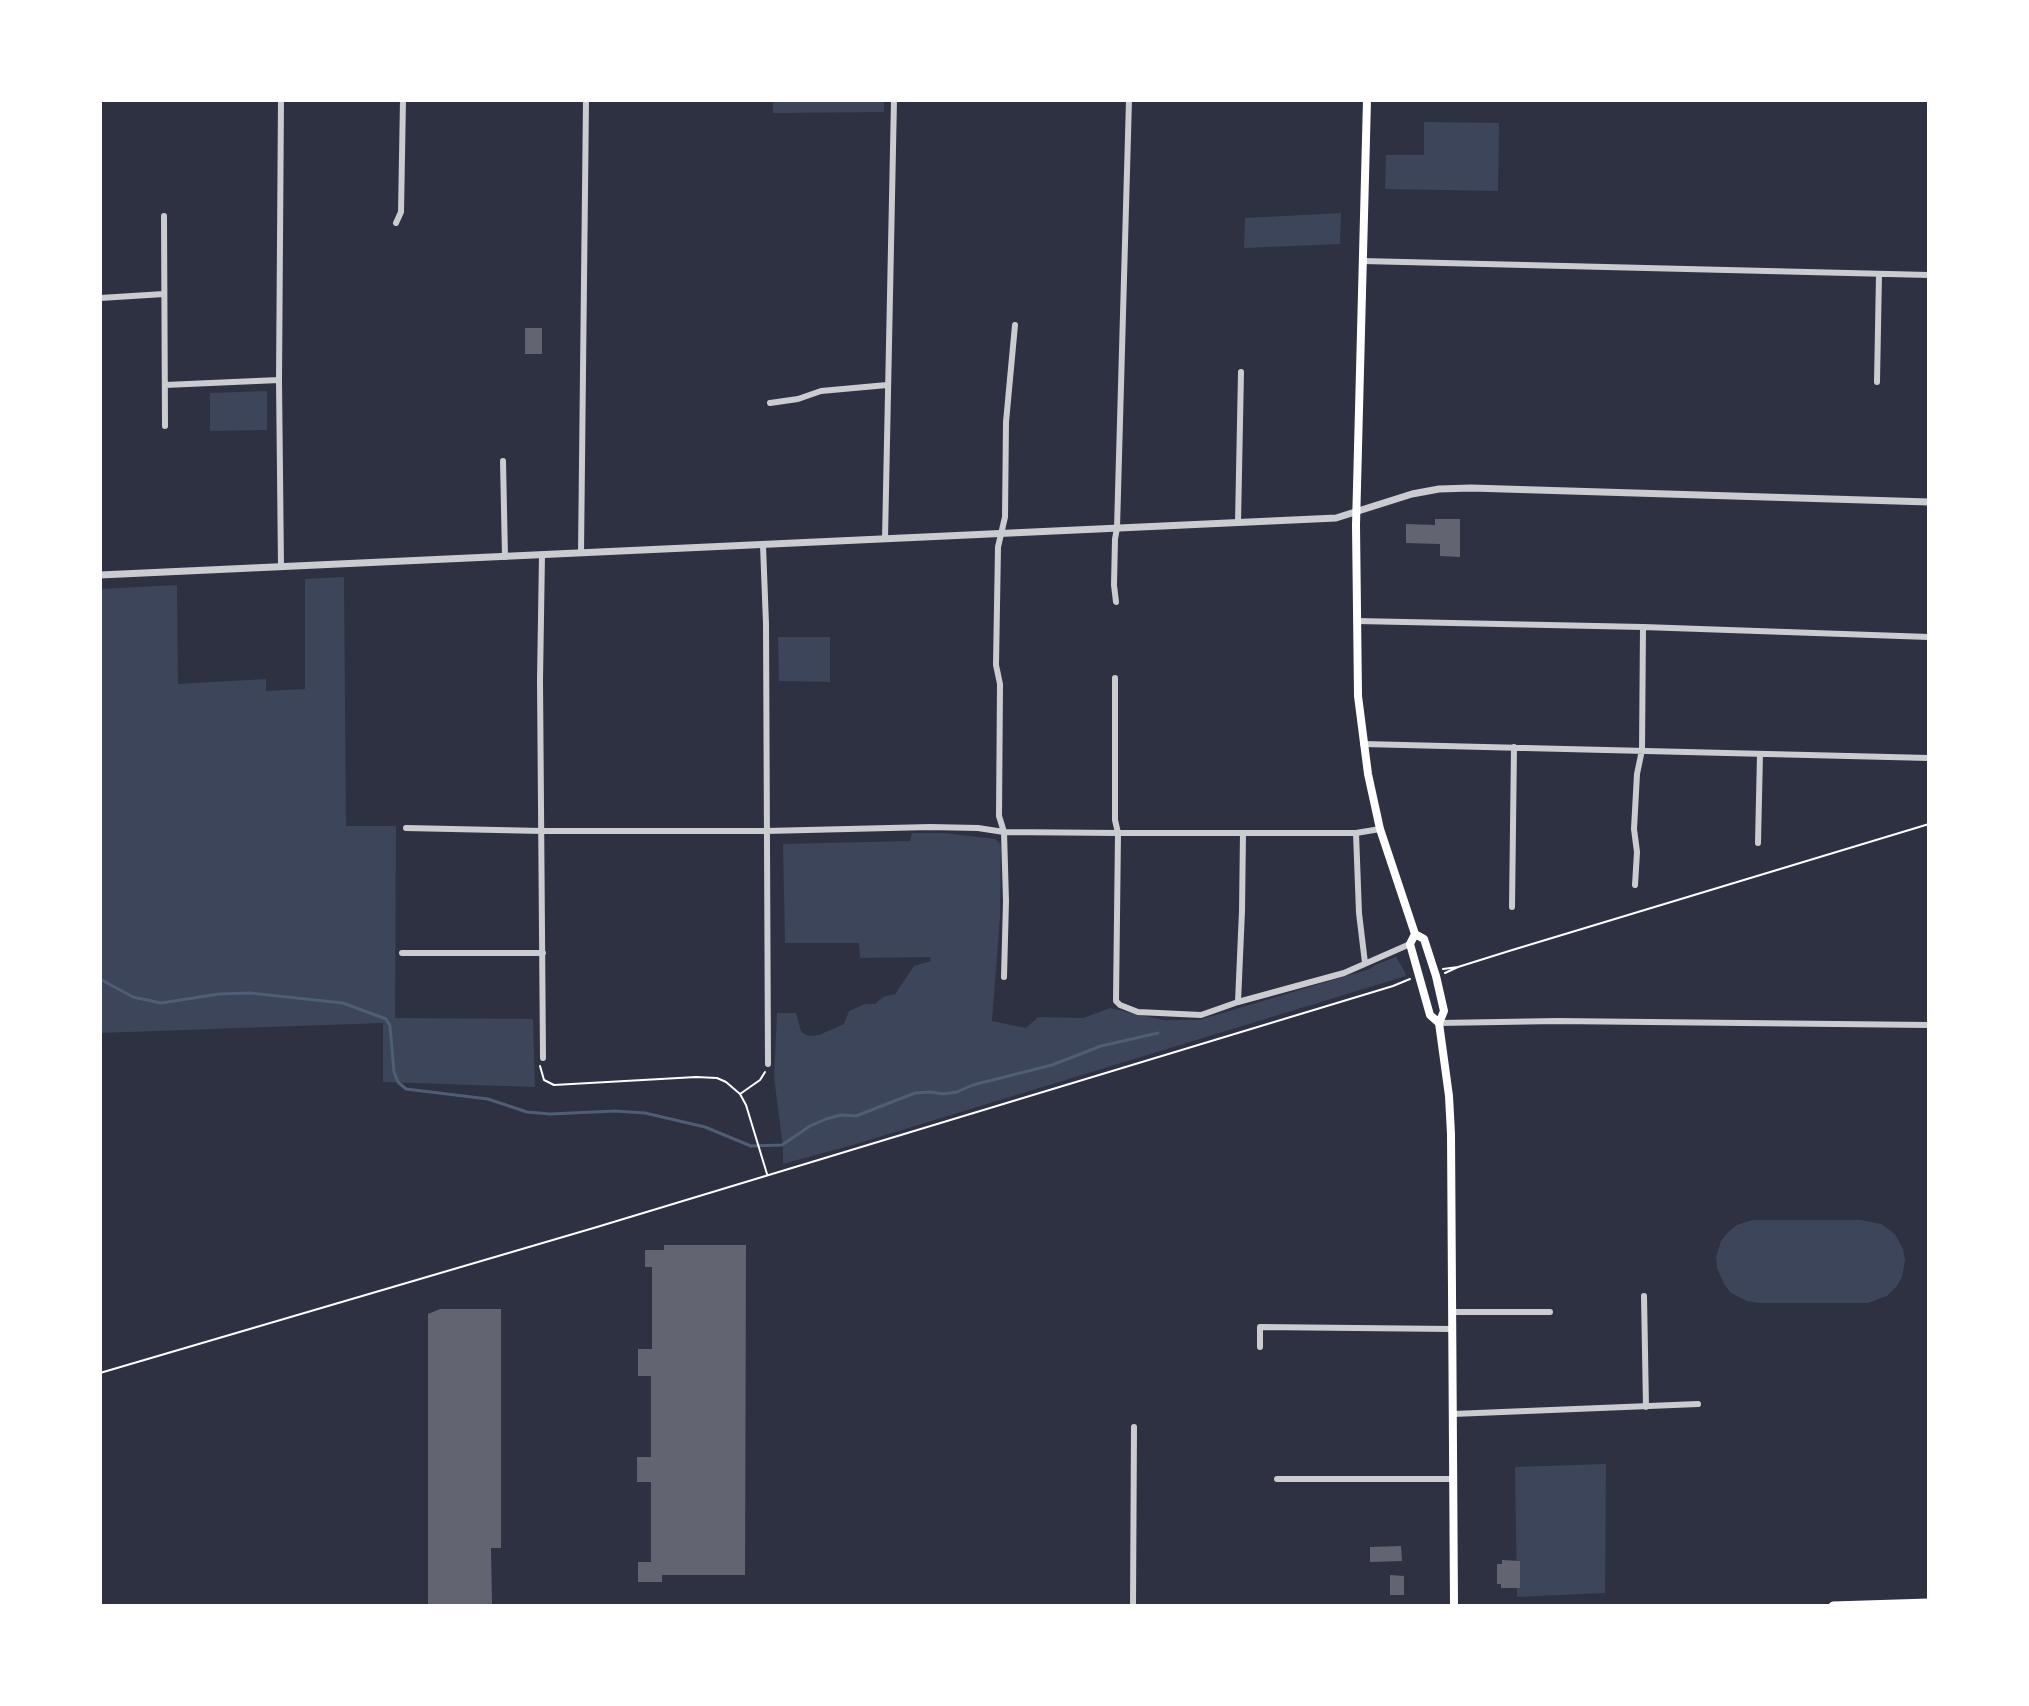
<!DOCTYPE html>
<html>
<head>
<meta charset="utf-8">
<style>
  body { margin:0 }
  #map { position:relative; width:2029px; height:1706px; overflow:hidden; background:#2d3142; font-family:"IBM Plex Sans",sans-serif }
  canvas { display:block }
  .frame { position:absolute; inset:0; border:102px solid #fff; pointer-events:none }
</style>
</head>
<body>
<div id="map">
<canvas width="2029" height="1706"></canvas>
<div class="frame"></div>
</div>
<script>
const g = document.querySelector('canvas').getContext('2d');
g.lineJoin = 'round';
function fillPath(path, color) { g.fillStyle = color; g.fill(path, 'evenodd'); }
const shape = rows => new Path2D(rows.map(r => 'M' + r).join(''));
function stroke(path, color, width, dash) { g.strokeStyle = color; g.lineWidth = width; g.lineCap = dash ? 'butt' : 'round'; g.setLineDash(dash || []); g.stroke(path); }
fillPath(shape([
  [773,100,884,100,884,112,773,113],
  [1424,122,1499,123,1498,191,1385,189,1386,155,1424,155],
  [1341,213,1340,244,1244,248,1245,218],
  [267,391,267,430,210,431,210,393],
  [344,577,346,826,396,826,395,1018,533,1019,535,1087,383,1082,383,1023,100,1033,100,589,177,585,178,684,266,679,266,691,305,689,305,579],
  [778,637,830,637,830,682,779,681],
  [912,833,945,833,995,839,999,842,1001,846,1000,917,992,1021,1026,1028,1038,1017,1083,1018,1110,1008,1163,1020,1199,1020,1370,969,1375,965,1396,957,1405,972,1406,976,856,1144,783,1164,783,1147,774,1077,777,1013,796,1013,801,1031,804,1034,810,1036,819,1035,844,1024,849,1011,865,1004,875,1004,883,997,895,994,914,966,931,961,930,957,860,958,859,943,785,943,783,844,910,841],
  [1752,1220,1861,1220,1881,1224,1895,1234,1903,1249,1905,1260,1902,1277,1897,1286,1887,1296,1868,1303,1760,1303,1747,1301,1731,1293,1724,1284,1717,1268,1716,1257,1721,1241,1728,1232,1737,1225],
  [1606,1464,1605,1593,1517,1597,1515,1467]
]), '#3c4559');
stroke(shape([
  [100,979,133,997,161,1003,219,994,250,993,343,1003,386,1019,390,1026,394,1072,398,1082,406,1089,488,1099,527,1112,550,1114,615,1111,645,1113,705,1127,751,1146,782,1145,810,1126,826,1119,841,1115,856,1116,915,1093,930,1092,943,1094,957,1092,973,1085,1052,1065,1101,1046,1158,1033]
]), '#4f5d75', 3);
fillPath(shape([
  [525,328,542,328,542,354,525,354],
  [1435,519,1460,519,1460,557,1440,556,1440,544,1406,543,1406,524,1435,525],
  [664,1245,746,1245,745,1575,662,1575,662,1582,638,1582,638,1562,651,1562,651,1482,637,1482,637,1457,651,1457,651,1376,638,1376,638,1349,652,1349,652,1267,645,1267,645,1250,664,1250],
  [440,1309,501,1309,501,1548,491,1548,492,1604,428,1605,428,1314],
  [1401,1546,1402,1561,1370,1562,1370,1547],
  [1502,1560,1520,1561,1520,1588,1501,1588,1501,1584,1497,1584,1497,1564,1502,1564],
  [1390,1575,1404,1576,1404,1595,1390,1595]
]), '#626471');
stroke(shape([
  [1443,969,1458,967],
  [1445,973,1458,967,1509,951,1929,824],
  [540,1066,544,1080,554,1085,696,1077,717,1078,726,1082,740,1094,746,1105,767,1174],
  [740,1094,760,1080,765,1072],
  [100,1373,597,1227,1393,986,1410,979]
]), '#fff', 2);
stroke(shape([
  [281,100,279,380,281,567],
  [164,216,165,426],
  [396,223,401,212,403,100],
  [1363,261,1929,275],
  [100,298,164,294],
  [1877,382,1879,274],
  [165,385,279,380],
  [770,403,798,399,821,391,887,385],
  [503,461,505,557],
  [1238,523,1241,372],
  [885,539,894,100],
  [763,545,766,624,768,1064],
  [581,553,586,100],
  [542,555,540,680,543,1058],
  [1116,602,1114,585,1115,539,1117,528,1129,100],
  [1357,621,1643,627,1929,637],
  [1115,678,1115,820,1118,833,1116,1001,1120,1005,1138,1012,1201,1015,1238,1002,1344,973,1410,944],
  [1363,744,1929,758],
  [406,828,542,831,766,831,930,827,978,828,1004,832,1118,833,1356,833,1380,829],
  [1356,833,1359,913,1365,963],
  [1758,843,1760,754],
  [1635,885,1637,852,1634,829,1637,774,1642,750,1643,627],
  [1512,907,1514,747],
  [402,953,543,953],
  [1004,977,1006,901,1004,832,999,816,1000,684,996,665,998,547,1005,517,1006,422,1015,325],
  [1238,1002,1242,911,1243,833],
  [1439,1023,1557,1021,1929,1025],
  [1644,1296,1646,1407],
  [1452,1312,1550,1312],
  [1260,1347,1260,1327,1452,1329],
  [1453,1414,1698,1404],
  [1277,1479,1453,1479],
  [1133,1606,1134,1427]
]), '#caccd0', 6);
stroke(shape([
  [100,575,1336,518,1412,494,1439,489,1471,488,1929,502]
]), '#caccd0', 7);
stroke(shape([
  [1367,100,1356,525,1358,696,1368,774,1380,829,1415,934,1424,939,1436,976,1444,1011,1439,1023,1449,1096,1451,1134,1454,1606],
  [1415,934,1410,944,1430,1015,1439,1023]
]), '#fff', 8);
stroke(shape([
  [1833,1606,1929,1603]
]), '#fff', 9);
</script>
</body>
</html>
